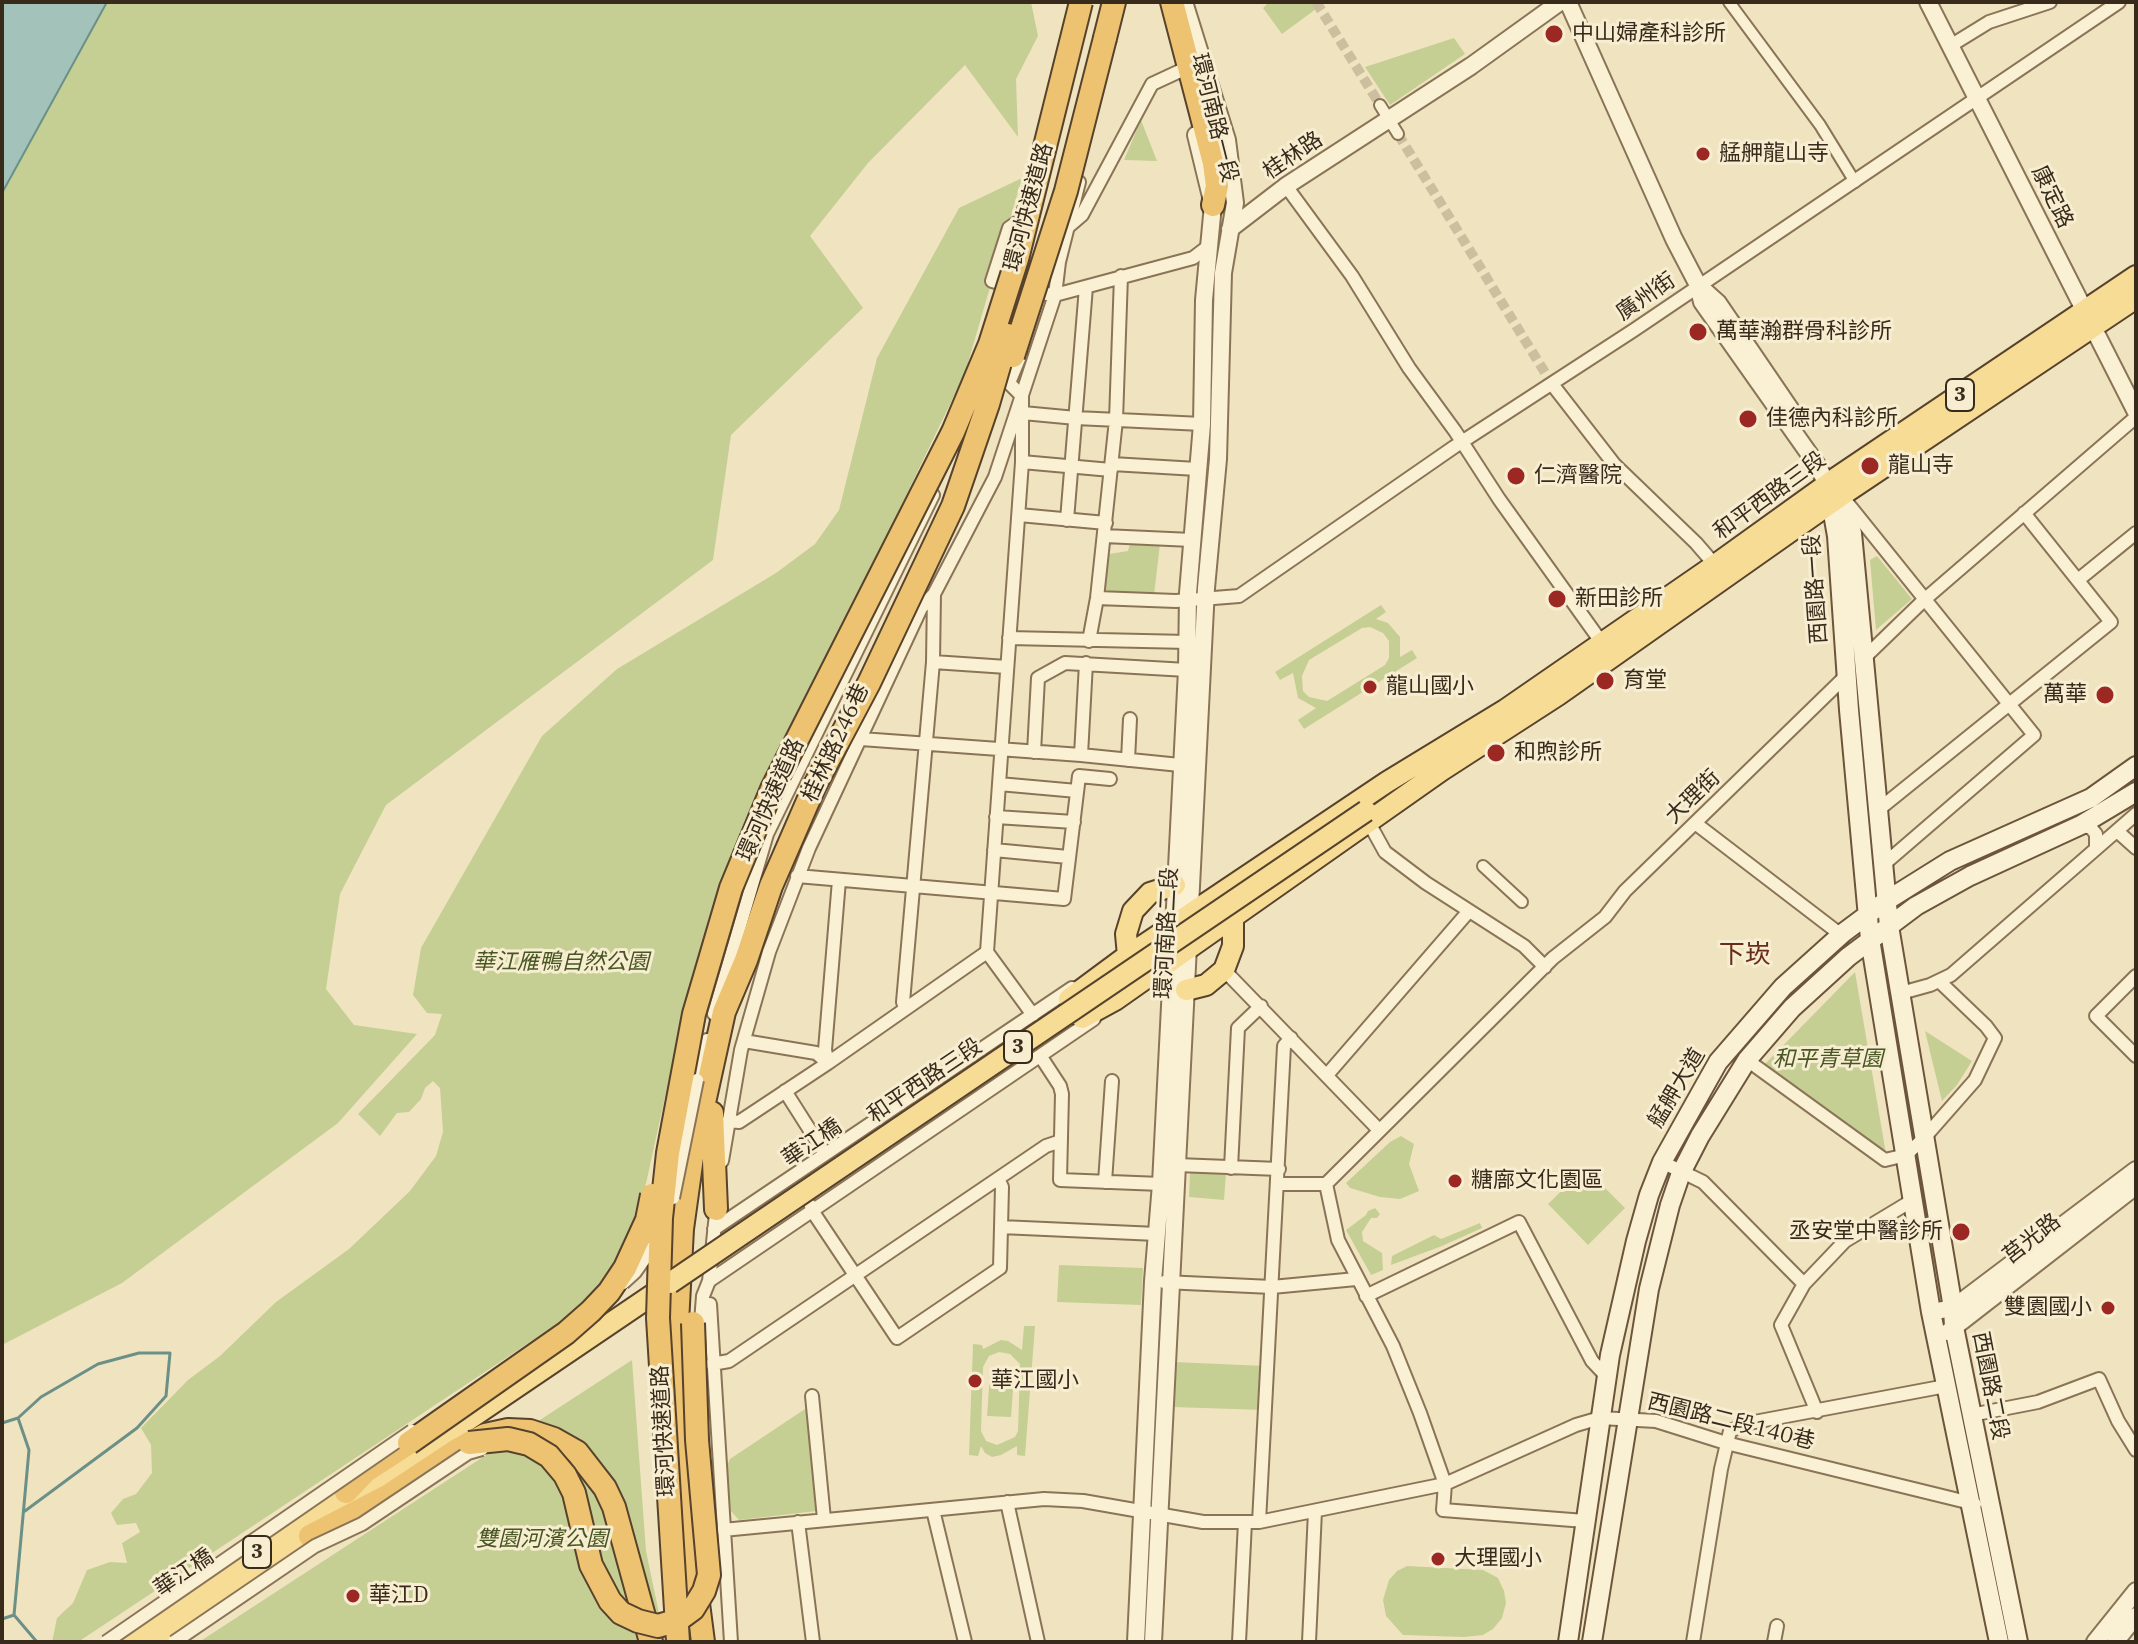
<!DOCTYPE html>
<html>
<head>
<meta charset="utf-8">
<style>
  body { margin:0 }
  #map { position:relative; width:2138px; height:1644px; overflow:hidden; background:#f0e4c0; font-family:"IBM Plex Serif",serif }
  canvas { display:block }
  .frame { position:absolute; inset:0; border:4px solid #392b1c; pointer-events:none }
</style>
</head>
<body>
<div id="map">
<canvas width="2138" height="1644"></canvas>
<div class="frame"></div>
</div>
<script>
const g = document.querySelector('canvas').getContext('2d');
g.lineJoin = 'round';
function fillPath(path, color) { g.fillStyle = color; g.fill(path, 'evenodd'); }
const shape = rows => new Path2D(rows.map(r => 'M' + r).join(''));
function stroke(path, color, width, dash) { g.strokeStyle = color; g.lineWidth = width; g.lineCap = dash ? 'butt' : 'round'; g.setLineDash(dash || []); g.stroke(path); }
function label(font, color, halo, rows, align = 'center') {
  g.font = font + ' "IBM Plex Serif","Noto Sans TC",serif'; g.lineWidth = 6; g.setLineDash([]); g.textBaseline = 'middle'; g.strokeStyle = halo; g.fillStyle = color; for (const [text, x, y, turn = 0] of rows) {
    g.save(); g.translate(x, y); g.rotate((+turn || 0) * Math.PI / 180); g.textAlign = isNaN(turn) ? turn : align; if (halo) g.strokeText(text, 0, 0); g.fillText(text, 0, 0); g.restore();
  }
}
fillPath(shape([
  [107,2,1031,2,1038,36,1016,79,1018,137,965,65,868,163,810,236,863,308,731,435,713,560,386,805,340,894,326,989,354,1025,417,1034,338,1123,122,1283,2,1345,2,193],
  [1269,2,1312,2,1316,9,1282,34,1263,8],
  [1454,38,1465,54,1390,105,1365,67],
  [1141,120,1157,161,1124,160],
  [1022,178,965,373,783,751,691,979,625,1279,78,1642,52,1642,57,1618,73,1603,87,1570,110,1562,127,1563,122,1543,140,1532,136,1523,117,1525,111,1513,123,1499,136,1494,152,1473,151,1445,141,1428,188,1380,220,1356,276,1302,349,1249,410,1191,436,1156,443,1132,440,1088,433,1081,425,1088,421,1099,409,1112,397,1113,380,1136,358,1114,435,1035,442,1014,427,1013,413,995,421,948,542,736,617,669,776,573,815,544,839,510,877,358,959,208],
  [1130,543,1160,544,1154,595,1104,594,1109,554,1128,551],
  [1877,556,1912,599,1876,630,1870,560],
  [1381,605,1386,612,1376,619,1388,623,1400,637,1400,657,1412,650,1417,658,1304,729,1298,720,1316,708,1298,698,1293,673,1280,680,1275,672],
  [1370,627,1383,633,1389,641,1389,658,1385,665,1327,701,1309,697,1303,691,1302,676,1309,660,1362,628],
  [1855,972,1886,1154,1764,1065],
  [1925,1031,1972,1061,1957,1085,1942,1101],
  [1401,1136,1414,1144,1409,1164,1419,1191,1400,1199,1380,1197,1350,1188,1346,1183,1390,1142],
  [1585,1168,1625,1208,1588,1245,1548,1204],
  [1190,1170,1226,1173,1224,1200,1189,1197],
  [1375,1208,1380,1214,1377,1218,1371,1218,1362,1232,1363,1241,1382,1253,1383,1270,1371,1275,1346,1230,1366,1215,1368,1211],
  [1480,1223,1482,1228,1442,1246,1391,1265,1392,1256,1434,1235,1441,1239],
  [1059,1265,1143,1268,1141,1305,1057,1302],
  [1024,1326,1035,1326,1025,1456,1017,1455,1017,1446,1001,1455,992,1457,985,1453,981,1446,978,1456,969,1455,973,1344,982,1345,983,1349,1001,1340,1008,1341,1022,1350],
  [999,1352,1010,1354,1020,1364,1020,1369,1018,1431,1015,1437,997,1445,986,1441,981,1431,983,1367,989,1356],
  [632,1360,646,1551,665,1642,199,1642],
  [1174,1362,1265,1366,1264,1410,1172,1407],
  [990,1374,1014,1375,1011,1417,987,1416],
  [808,1407,817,1511,739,1520,728,1508,726,1468,730,1459],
  [1407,1566,1483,1570,1498,1578,1504,1591,1506,1603,1502,1618,1493,1629,1483,1635,1464,1637,1403,1635,1386,1616,1383,1600,1389,1580,1397,1571]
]), '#c5cf93');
const water = shape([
  [2,2,107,2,2,193,2,2]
]);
fillPath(water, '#a3c2ba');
stroke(water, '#6a9088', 2);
stroke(shape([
  [18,1418,29,1450,14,1615,37,1642],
  [2,1423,18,1418,41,1397,98,1364,139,1353,170,1353,166,1396,137,1428,25,1511],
  [2,1619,14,1615]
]), '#6a9088', 3);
stroke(shape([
  [1316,2,1380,105],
  [1398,134,1552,384]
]), '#cbbf9f', 10, [10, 5]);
const pedestrian = shape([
  [1729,2,1820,125,1855,182],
  [1380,105,1398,134],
  [1483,866,1522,902]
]);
const minor = shape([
  [1950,46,1989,22,2050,2],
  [1286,186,1352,276,1409,368,1455,431,1499,499,1602,643,1607,643],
  [1022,219,1009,228,992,281,1032,292,1055,295,1193,258,1210,245],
  [1068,227,1082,215,1152,84,1180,71],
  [1021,354,1009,383,1022,396,1022,462,987,952,1033,1015],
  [1552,384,1614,464,1696,543,1715,565],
  [1023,413,1076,418,1202,424],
  [1022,462,1111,470],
  [1112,464,1197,469],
  [1849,505,2034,735,1883,865],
  [1019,515,1106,523],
  [1067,520,1086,287],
  [1104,536,1192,540],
  [2078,580,2136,533],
  [1097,598,1176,601,1239,596,1454,447,1634,330,2119,2],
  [1009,638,1188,642],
  [1089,641,1097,598,1116,420,1121,276],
  [1862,660,1924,600,2136,417],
  [933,662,1007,667],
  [861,739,1081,755,1180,765],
  [1034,752,1038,678,1065,663,1187,670],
  [1081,755,1086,663],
  [1128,760,1130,719],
  [999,784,1077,791],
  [1878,810,2111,622,2024,513],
  [996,817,1074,822],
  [1369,823,1385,852,1426,883,1524,946,1545,967],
  [1695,823,1836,931,1843,933],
  [2081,825,2091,828,2096,834,2096,847],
  [2117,831,2136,848],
  [994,850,1068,857],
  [797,876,1064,899,1079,776,1110,779],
  [1224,970,1379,1130],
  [2136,976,2096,1016,2136,1056],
  [1901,993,1930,985,1951,975,2136,814],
  [905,1008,903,1002,933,662,934,594],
  [714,1014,767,834,933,495],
  [744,1041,816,1053,828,1063],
  [1041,1057,1060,1086,1062,1094,1060,1180,1161,1184],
  [1747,1060,1885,1160,1906,1155,1924,1138,1975,1080,1995,1038,1986,1026,1940,982],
  [828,1063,825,1050,839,880],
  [1327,1075,1469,911],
  [697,1080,707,1040],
  [785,1091,825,1154],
  [728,1121,739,1122,828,1063,987,952],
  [722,1161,741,1050,769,952,809,848,921,608,934,594,995,477,1055,295,1059,262,1079,182],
  [1662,1162,1703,1182,1804,1284],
  [1177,1165,1279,1169],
  [1231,1168,1238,1028,1261,1006],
  [1105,1182,1112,1081],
  [1277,1184,1326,1184,1553,958,1605,917,1625,891,1849,673],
  [1326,1184,1338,1240,1393,1346,1420,1413,1445,1484,1443,1510,1585,1521],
  [811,1206,813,1212,897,1338,1000,1268,1002,1187,998,1179],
  [1001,1227,1157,1234],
  [714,1229,1072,988],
  [709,1281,1094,1019],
  [1164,1282,1272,1287,1356,1279],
  [1366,1296,1519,1222,1592,1361,1607,1377],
  [710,1304,731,1642],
  [701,1322,703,1296,709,1281,717,1204],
  [712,1364,729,1361,1046,1146,1061,1141],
  [812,1396,824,1519],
  [1817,1412,1781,1325,1804,1284,1845,1241,1913,1200],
  [1971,1415,2038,1402,2099,1379,2118,1421,2136,1450],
  [1007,1502,1038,1642],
  [933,1510,965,1642],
  [798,1522,813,1642],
  [1259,1522,1284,1046,1291,1038],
  [723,1530,1044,1499,1083,1501,1203,1522,1259,1522,1445,1484,1576,1425,1600,1418,1656,1421,1726,1443,1975,1504],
  [1239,1642,1245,1522],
  [1309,1642,1315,1511],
  [1693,1642,1721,1469,1730,1431,1749,1423,1946,1386],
  [1774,1642,1777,1626]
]);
const tertiary = shape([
  [1568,2,1674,239,1698,285,1702,302,1817,465,1827,484],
  [1928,2,2136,412],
  [1230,229,1286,186,1471,66,1560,2],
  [1698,285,1718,303,1797,419],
  [1931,1312,1953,1308,2136,1170],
  [1948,1332,2136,1186],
  [1136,1642,1153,1281,1161,1184,1187,670,1188,593,1202,424,1204,300,1213,205,1196,135],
  [1153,1642,1206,588,1218,459,1223,273,1235,203,1227,140,1184,2],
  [2095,1642,2136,1591],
  [2115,1642,2136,1616]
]);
const secondary = shape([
  [1839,484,1852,533,1889,926,1953,1308,1954,1327,2018,1642],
  [1829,491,1837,536,1849,710,1870,939,1931,1312,1999,1642],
  [1568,1642,1610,1355,1636,1241,1649,1195,1662,1162,1718,1062,1783,987,1843,933,1886,901,1950,861,2091,798,2136,766],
  [1592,1642,1649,1289,1670,1205,1681,1173,1700,1136,1747,1060,1792,1008,1848,957,1916,906,1970,876,2081,825,2136,792]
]);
const primary = shape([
  [1128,956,1126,934,1133,911,1150,893,1175,885],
  [1186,990,1206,985,1224,970,1233,946,1233,917],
  [1069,999,1123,959,1387,782,1505,710,1715,565,1836,478,2136,276],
  [1082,1018,1115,1000,1442,770,1558,695,1842,495,2136,298],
  [349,1508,368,1495,394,1470,670,1283],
  [125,1642,361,1484],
  [153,1642,323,1526]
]);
const trunk = shape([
  [1172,2,1214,163,1217,186,1213,205],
  [1105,38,1114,2],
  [712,1113,716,1209],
  [346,1492,366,1471,409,1443],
  [310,1536,389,1495,457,1450,485,1435,508,1430,530,1431,554,1439,577,1452,605,1488,614,1507,651,1642],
  [703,1642,688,1526,680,1435,677,1323,682,1229,692,1157,724,1012,746,960,771,886,815,785]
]);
stroke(pedestrian, '#8a7457', 14);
stroke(minor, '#8a7457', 16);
stroke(tertiary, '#8a7457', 20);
stroke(secondary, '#6c553a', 22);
stroke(primary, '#57422c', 24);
stroke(trunk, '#57422c', 26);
stroke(pedestrian, '#faf0d3', 10);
stroke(minor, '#faf0d3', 12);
stroke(tertiary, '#faf0d3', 16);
stroke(secondary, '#faf0d3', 18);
stroke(primary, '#f6dc95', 20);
stroke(trunk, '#edc270', 22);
const minorBridge = shape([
  [673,1198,697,1080],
  [623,1283,635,1272,657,1241],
  [106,1642,412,1431],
  [174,1642,315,1546,362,1524,468,1453,482,1449]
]);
const primaryBridge = shape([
  [670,1283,1366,811]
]);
const trunkBridge = shape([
  [1013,356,1066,191,1105,38],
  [815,785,869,683,953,506,988,404,1008,335],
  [409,1443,566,1333,591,1311,609,1292,625,1268,647,1220,652,1195],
  [469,1443,508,1439,529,1444,549,1456,565,1475,574,1493,591,1565,610,1601,621,1613,638,1621,658,1626,678,1620,693,1609,704,1591,709,1575,697,1440,693,1323],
  [678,1642,658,1318,661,1218,668,1153,694,1014,731,888,772,789,953,432,990,344,1017,259,1081,2]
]);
stroke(minorBridge, '#8a7457', 16, []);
stroke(primaryBridge, '#57422c', 24, []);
stroke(trunkBridge, '#57422c', 26, []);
stroke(minorBridge, '#faf0d3', 12);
stroke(primaryBridge, '#f6dc95', 20);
stroke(trunkBridge, '#edc270', 22);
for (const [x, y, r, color] of [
  [1554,34,10,"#9c2824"],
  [1703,154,8,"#9c2824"],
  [1698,332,10,"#9c2824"],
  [1748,419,10,"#9c2824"],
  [1870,466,10,"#9c2824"],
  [1516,476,10,"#9c2824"],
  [1557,599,10,"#9c2824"],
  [1605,681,10,"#9c2824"],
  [1370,687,8,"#9c2824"],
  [2105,695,10,"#9c2824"],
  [1496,753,10,"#9c2824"],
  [1455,1181,8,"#9c2824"],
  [1961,1232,10,"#9c2824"],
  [2108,1308,8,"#9c2824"],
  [975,1381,8,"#9c2824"],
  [1438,1559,8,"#9c2824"],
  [353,1596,8,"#9c2824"]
]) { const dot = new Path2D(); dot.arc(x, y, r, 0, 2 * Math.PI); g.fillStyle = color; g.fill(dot); stroke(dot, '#f7edd0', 3); }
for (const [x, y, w] of [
  [1960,395,28],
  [1018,1047,28],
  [257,1552,28]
]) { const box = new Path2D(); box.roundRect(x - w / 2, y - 16, w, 32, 6); g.fillStyle = '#f7edd0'; g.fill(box); stroke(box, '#392b1c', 2); }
label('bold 20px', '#392b1c', null, [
  ["3",1960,395],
  ["3",1018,1047],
  ["3",257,1552]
]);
label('22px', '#392b1c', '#f7edd0', [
  ["中山婦產科診所",1572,34],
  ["艋舺龍山寺",1719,154],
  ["萬華瀚群骨科診所",1716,332],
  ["佳德內科診所",1766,419],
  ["龍山寺",1888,466],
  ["仁濟醫院",1534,476],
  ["新田診所",1575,599],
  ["育堂",1623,681],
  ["龍山國小",1386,687],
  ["萬華",2087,695,"right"],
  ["和煦診所",1514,753],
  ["糖廍文化園區",1471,1181],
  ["丞安堂中醫診所",1943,1232,"right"],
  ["雙園國小",2092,1308,"right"],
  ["華江國小",991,1381],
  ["大理國小",1454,1559],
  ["華江D",369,1596]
], 'left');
label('22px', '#392b1c', '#f7edd0', [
  ["環河南路一段",1214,118,76],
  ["桂林路",1293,156,-34],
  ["康定路",2052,197,64],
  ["環河快速道路",1029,207,-75],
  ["廣州街",1646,297,-35],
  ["和平西路三段",1770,496,-36],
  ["西園路一段",1816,589,-94],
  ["桂林路246巷",836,743,-65],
  ["大理街",1693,797,-44],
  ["環河快速道路",771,800,-66],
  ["環河南路二段",1167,933,-87],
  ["和平西路三段",925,1081,-34],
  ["艋舺大道",1677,1088,-59],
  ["華江橋",812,1143,-34],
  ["莒光路",2032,1239,-38],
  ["西園路二段",1990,1386,79],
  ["西園路二段140巷",1731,1422,14],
  ["環河快速道路",664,1431,-93],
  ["華江橋",184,1573,-34]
]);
label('italic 22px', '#475622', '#f7edd0', [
  ["華江雁鴨自然公園",561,963],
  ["和平青草園",1828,1060],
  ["雙園河濱公園",542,1540]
]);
label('26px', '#682d19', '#f7edd0', [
  ["下崁",1745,955]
]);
</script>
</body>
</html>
